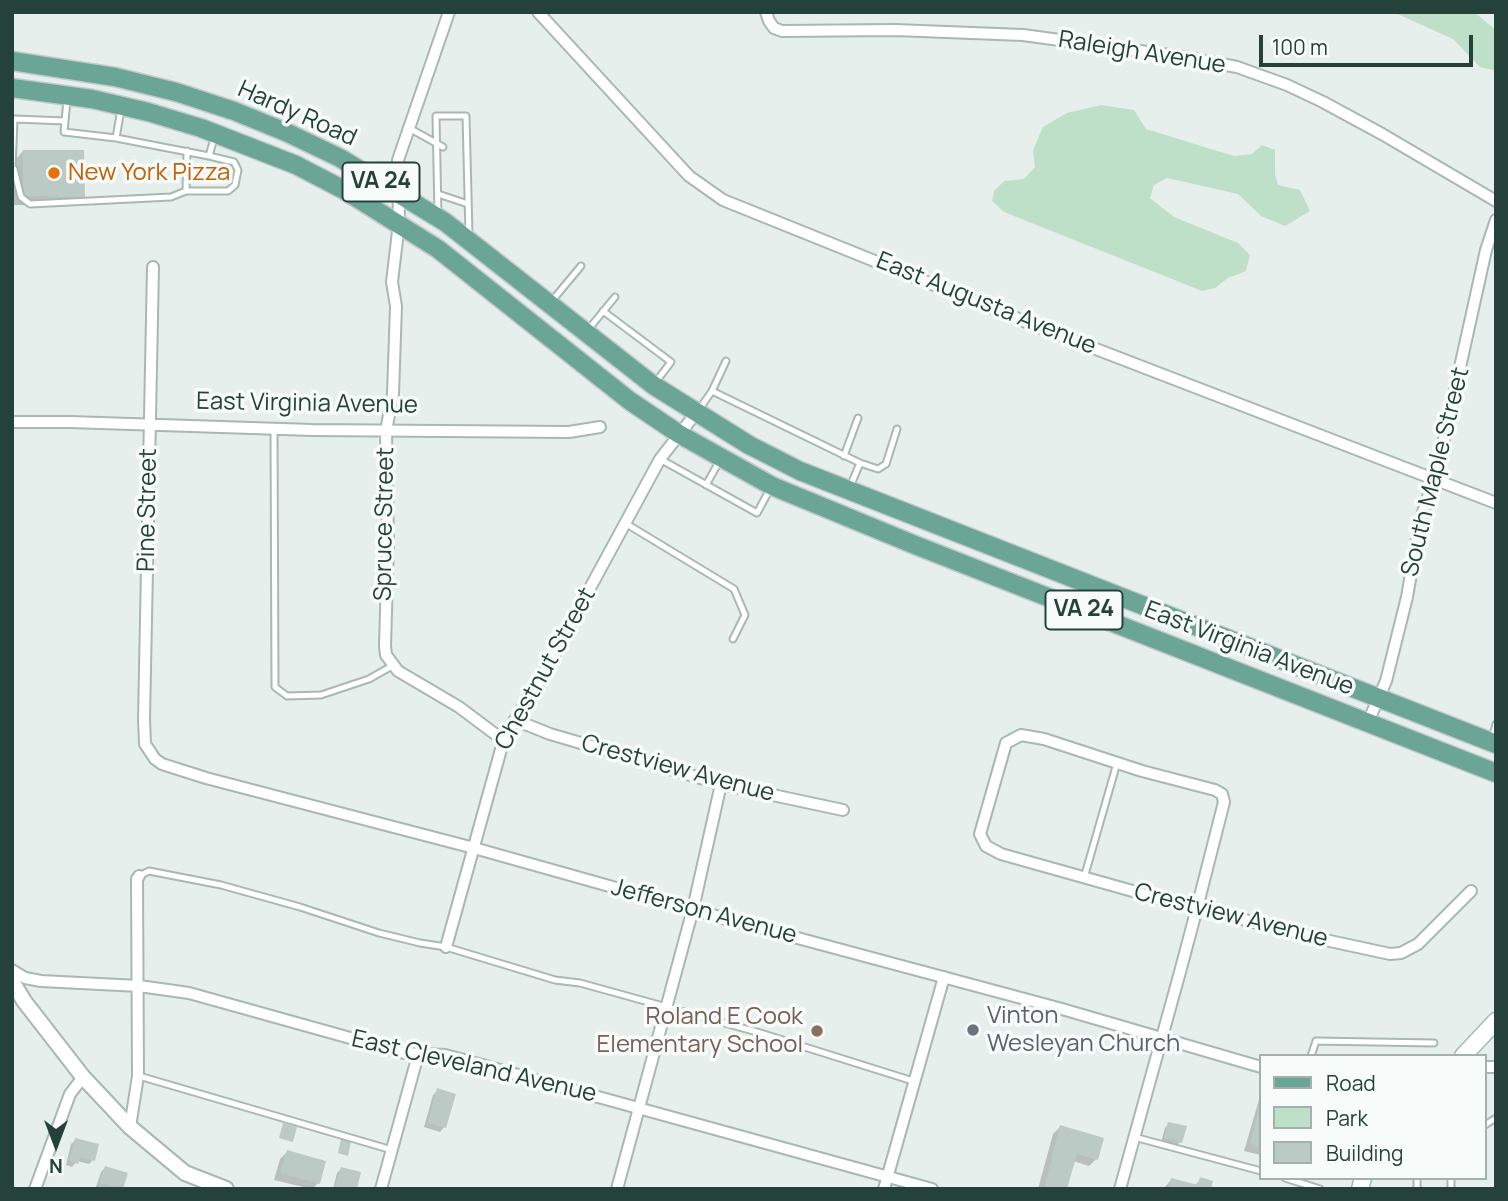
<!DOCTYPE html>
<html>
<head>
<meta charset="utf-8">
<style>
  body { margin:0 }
  #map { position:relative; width:1508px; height:1201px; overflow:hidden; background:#e6efeb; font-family:Manrope,sans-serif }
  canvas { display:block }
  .frame { position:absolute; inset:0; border:14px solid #24423a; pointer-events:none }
  .legend { position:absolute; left:1259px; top:1054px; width:228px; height:126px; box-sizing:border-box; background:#f7fbf9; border:2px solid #a3b1ad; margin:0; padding:9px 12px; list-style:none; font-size:21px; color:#24423a }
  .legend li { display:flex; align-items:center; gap:14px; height:35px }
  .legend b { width:35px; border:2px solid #a3b1ad }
  .north { position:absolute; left:21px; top:1110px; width:70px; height:70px; -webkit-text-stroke:5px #f7fbf9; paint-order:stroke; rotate:180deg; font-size:19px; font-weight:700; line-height:28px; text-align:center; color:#24423a }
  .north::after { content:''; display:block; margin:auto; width:24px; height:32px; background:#24423a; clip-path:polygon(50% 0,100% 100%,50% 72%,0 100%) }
  .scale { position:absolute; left:1259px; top:35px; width:214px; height:32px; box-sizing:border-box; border:4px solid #24423a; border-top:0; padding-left:9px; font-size:21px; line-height:24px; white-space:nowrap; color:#24423a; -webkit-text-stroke:5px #f7fbf9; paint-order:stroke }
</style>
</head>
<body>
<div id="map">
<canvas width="1508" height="1201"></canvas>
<div class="frame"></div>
<ul class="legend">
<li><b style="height:9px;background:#6aa596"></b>Road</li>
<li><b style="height:19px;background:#bfe0c8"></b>Park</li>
<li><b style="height:19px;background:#bbcac4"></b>Building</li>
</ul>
<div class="north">N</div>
<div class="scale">100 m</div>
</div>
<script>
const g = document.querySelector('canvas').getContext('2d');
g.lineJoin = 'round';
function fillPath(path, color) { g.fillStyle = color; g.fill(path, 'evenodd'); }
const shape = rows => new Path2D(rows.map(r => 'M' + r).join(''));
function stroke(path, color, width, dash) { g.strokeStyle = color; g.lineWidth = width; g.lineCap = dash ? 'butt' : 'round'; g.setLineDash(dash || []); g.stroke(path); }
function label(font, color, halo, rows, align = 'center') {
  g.font = font + ' Manrope,sans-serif'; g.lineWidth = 7; g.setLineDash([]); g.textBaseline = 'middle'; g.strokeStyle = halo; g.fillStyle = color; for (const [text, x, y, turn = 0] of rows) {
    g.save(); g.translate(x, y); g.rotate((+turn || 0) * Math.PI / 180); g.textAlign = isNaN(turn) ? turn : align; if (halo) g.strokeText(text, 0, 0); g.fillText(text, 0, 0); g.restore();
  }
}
fillPath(shape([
  [1393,12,1474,12,1496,30,1496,71,1480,67,1453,39],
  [1101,105,1134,110,1146,129,1234,156,1252,154,1262,145,1275,150,1275,174,1278,185,1300,190,1310,211,1285,226,1261,216,1238,194,1167,178,1154,185,1150,198,1174,217,1238,243,1250,255,1246,271,1228,278,1215,288,1202,291,1004,212,992,201,994,191,1004,181,1024,179,1035,167,1033,150,1043,127,1067,113]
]), '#bfe0c8');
fillPath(shape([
  [23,151,83,196,74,206,14,205,14,161],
  [438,1090,444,1127,440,1132,424,1127,433,1095],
  [1261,1093,1261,1155,1244,1151],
  [1169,1123,1180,1142,1176,1146,1161,1142,1165,1128],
  [1060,1127,1096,1159,1089,1166,1073,1161,1065,1189,1038,1189,1053,1134],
  [76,1140,93,1160,89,1164,77,1161,72,1167,66,1165,71,1144],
  [287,1152,318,1183,312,1189,274,1180,280,1159],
  [105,1168,126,1174,121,1189,96,1187,101,1172],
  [341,1169,355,1189,333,1189,337,1173],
  [1201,1179,1209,1189,1163,1189,1171,1180,1194,1186]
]), '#0003');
fillPath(shape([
  [23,150,84,150,85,197,23,196],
  [437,1088,456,1094,446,1128,428,1123],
  [1260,1105,1261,1105,1261,1147,1250,1144],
  [1168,1122,1187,1126,1182,1143,1164,1138],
  [283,1123,297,1127,293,1142,279,1138],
  [1060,1125,1104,1138,1098,1160,1077,1154,1067,1189,1044,1189],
  [75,1138,99,1144,95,1161,80,1157,78,1164,69,1161],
  [341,1139,351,1142,348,1156,338,1153],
  [287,1150,326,1161,320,1184,280,1173],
  [105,1166,128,1173,123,1189,99,1183],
  [341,1167,361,1172,357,1189,335,1187],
  [1200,1177,1213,1181,1211,1189,1168,1189,1171,1178,1198,1185]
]), '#bbcac4');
const service = shape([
  [65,121,67,100],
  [409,128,443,147],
  [116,138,121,109],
  [209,156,215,135],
  [12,169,14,119],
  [14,169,21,197,30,204,171,197,186,191,228,191,235,185,238,170,234,162,209,156,116,138,64,132,65,121,15,119],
  [186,191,187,151],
  [438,194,468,204],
  [438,215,436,116,466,116,469,234],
  [551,302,581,266],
  [603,311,671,362,655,383],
  [587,331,615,297],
  [712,391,726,361],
  [698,411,712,391,860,463,850,487],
  [274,429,275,687,287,696,321,695,369,679,392,666],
  [844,456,858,418],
  [660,459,757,513,770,489],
  [860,463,878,469,886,464,897,429],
  [706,485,720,460],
  [625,523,734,589,745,615,733,639],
  [1492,739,1496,724],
  [139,876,149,871,221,885,300,907,379,933,420,943,446,947,555,980,580,983,757,1032,913,1081],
  [1084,878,1117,763],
  [1311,1056,1316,1041,1434,1043],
  [139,1076,392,1150],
  [1485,1125,1496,1118],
  [1134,1137,1261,1171],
  [1285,1178,1320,1189],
  [1417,1178,1417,1189],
  [1451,1178,1451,1189]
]);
const minor = shape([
  [449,12,398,160,399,223,392,282,396,306,393,394,386,431,388,542,385,646,386,655,398,671,459,707,503,740],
  [538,12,689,176,723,200,1031,324,1496,503],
  [766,12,769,21,774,28,782,31,895,30,1023,35,1184,57,1237,67,1287,85,1323,102,1382,134,1496,201],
  [153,267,144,719,145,744,155,759,162,764,206,778,474,848,723,918,1062,1009,1261,1067],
  [12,422,70,422,312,430,569,432,600,427],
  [515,720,550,734,721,784,843,810],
  [1368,722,1386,681,1407,597,1420,522,1439,462,1486,250,1496,220],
  [446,947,505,735,538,684,660,459,696,413],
  [12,970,25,978,41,981,139,986,189,993,404,1053,445,1055,464,1060,932,1189],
  [1485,1067,1496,1067],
  [130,1127,138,1076,137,879,139,876],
  [35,1189,70,1094,83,1077],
  [381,1189,418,1055],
  [617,1189,693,909,721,784],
  [884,1189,944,977],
  [1120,1189,1180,972,1197,908,1224,802,1222,794,1215,790,1142,771,1044,739,1021,735,1006,743,980,834,986,846,1001,854,1161,899,1197,908,1330,941,1390,954,1401,953,1418,944,1471,891]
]);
const tertiary = shape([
  [12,981,24,1001,83,1077,130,1127,185,1173,226,1189]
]);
const secondary = shape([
  [1463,1056,1496,1021],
  [1360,1189,1363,1178]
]);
const primary = shape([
  [12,61,115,77,176,92,234,111,288,133,340,158,445,222,653,385,749,445,800,471,1496,744],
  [12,88,92,99,148,112,201,128,296,165,344,190,438,249,630,401,679,434,772,486,915,545,1496,773]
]);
stroke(service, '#a8b8b2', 9);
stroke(minor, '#a8b8b2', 14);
stroke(tertiary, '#a8b8b2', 18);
stroke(secondary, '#a4bbb3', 19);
stroke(primary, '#c2cac8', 21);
stroke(service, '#fff', 5);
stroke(minor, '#fff', 10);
stroke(tertiary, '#fff', 14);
stroke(secondary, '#fff', 16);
stroke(primary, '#6aa596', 18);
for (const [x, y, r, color] of [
  [54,173,7,"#e8710a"],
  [973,1030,7,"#6b7280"],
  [817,1031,7,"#8d6e63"]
]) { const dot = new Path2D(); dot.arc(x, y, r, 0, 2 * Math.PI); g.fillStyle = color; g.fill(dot); stroke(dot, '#f7fbf9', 2.5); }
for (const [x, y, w] of [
  [381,182,77],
  [1084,610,77]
]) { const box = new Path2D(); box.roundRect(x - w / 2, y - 19.5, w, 39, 5); g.fillStyle = '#f7fbf9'; g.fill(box); stroke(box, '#24423a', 2); }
label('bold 23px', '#24423a', null, [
  ["VA 24",381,182],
  ["VA 24",1084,610]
]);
label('24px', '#24423a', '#f7fbf9', [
  ["Raleigh Avenue",1142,53,9],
  ["Hardy Road",297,114,24],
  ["East Augusta Avenue",986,304,22],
  ["East Virginia Avenue",307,404,1],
  ["South Maple Street",1436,472,-76],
  ["Pine Street",148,510,-89],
  ["Spruce Street",385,524,-89],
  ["East Virginia Avenue",1249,649,21],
  ["Chestnut Street",546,669,-61],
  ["Crestview Avenue",678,769,15],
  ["Jefferson Avenue",704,912,15],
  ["Crestview Avenue",1231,916,14],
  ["East Cleveland Avenue",474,1067,13]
]);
label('24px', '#c56008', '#f7fbf9', [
  ["New York Pizza",68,173]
], 'left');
label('24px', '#5b616d', '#f7fbf9', [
  ["Vinton",987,1016],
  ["Wesleyan Church",987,1044]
], 'left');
label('24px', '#785e54', '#f7fbf9', [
  ["Roland E Cook",803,1017],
  ["Elementary School",803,1045]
], 'right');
</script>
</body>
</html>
